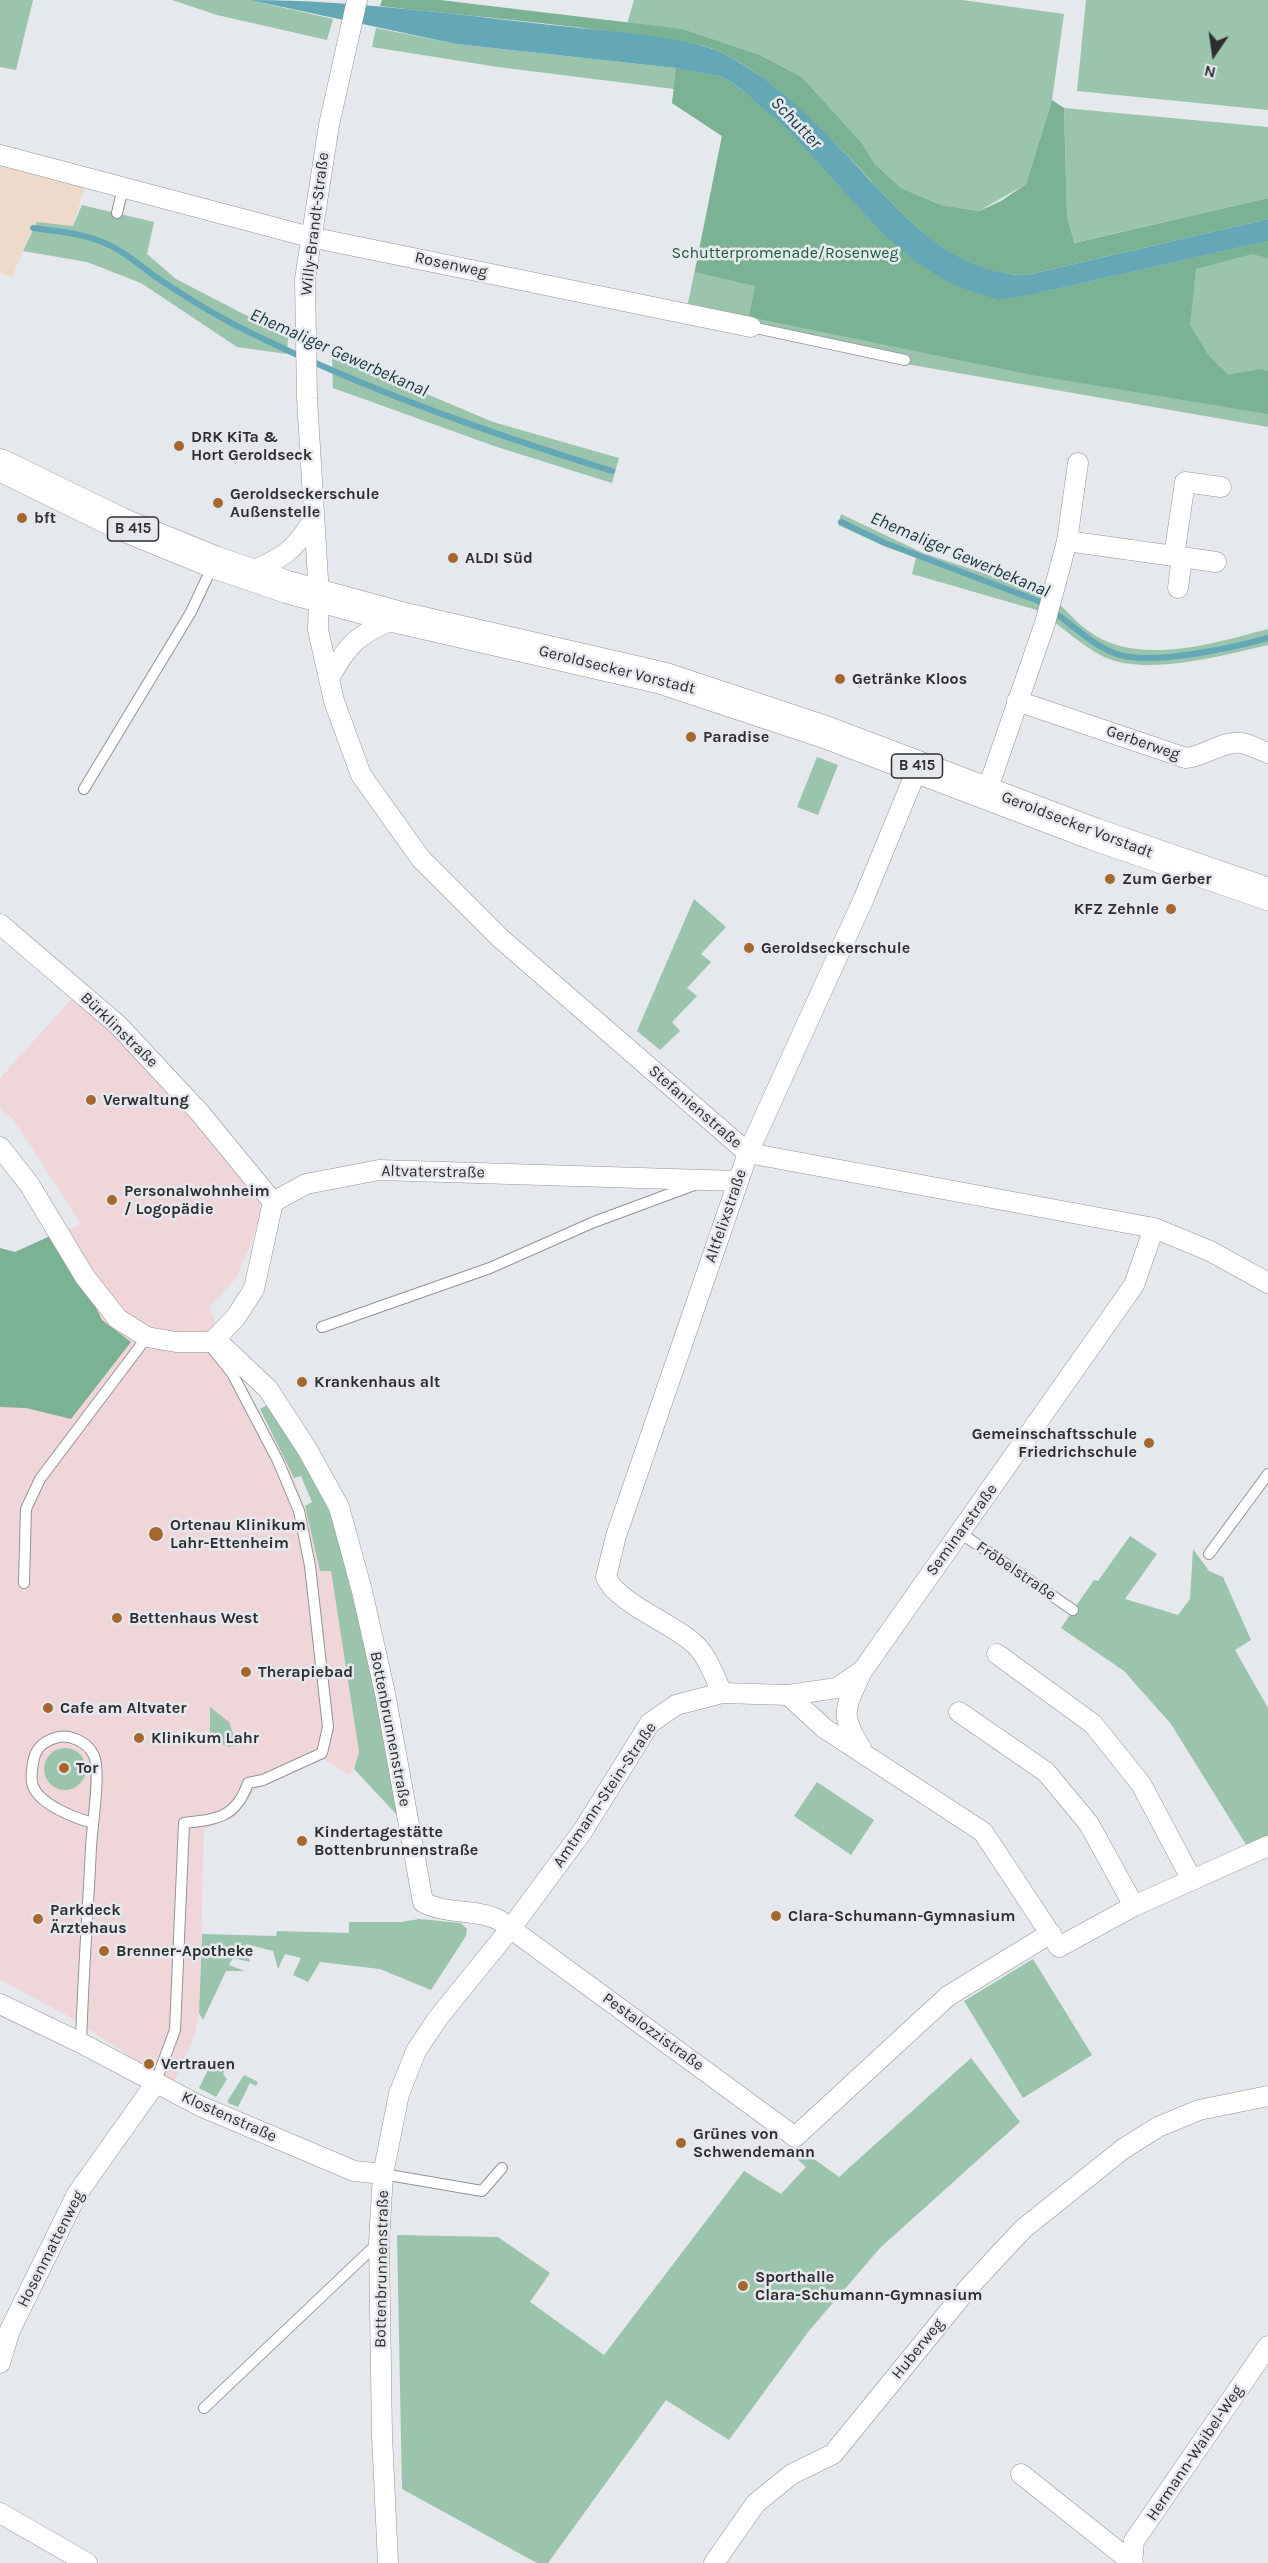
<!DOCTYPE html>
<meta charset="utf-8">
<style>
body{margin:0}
#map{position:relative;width:1268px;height:2563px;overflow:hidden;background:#e5e8ec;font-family:Karla,sans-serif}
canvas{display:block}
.north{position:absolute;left:1184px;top:24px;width:60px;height:60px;-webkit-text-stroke:4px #e5e8ec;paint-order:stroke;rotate:193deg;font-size:16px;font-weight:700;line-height:24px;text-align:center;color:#2d2e2f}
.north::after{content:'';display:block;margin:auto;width:21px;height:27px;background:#2d2e2f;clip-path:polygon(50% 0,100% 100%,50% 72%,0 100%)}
</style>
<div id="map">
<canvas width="1268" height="2563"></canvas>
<div class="north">N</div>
</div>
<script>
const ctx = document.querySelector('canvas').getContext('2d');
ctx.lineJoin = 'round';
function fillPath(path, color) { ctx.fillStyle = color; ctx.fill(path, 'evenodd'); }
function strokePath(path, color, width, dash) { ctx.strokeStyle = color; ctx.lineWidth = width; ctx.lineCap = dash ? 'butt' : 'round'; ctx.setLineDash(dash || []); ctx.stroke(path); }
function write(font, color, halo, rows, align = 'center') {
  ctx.font = font + ' Karla,sans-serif'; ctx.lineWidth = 5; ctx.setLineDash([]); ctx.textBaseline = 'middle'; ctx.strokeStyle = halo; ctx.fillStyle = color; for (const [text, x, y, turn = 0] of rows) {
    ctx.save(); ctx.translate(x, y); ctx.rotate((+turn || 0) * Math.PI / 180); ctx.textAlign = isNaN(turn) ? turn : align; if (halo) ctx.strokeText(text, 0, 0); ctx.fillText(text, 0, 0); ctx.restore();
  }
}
fillPath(new Path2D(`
 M 0,160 L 86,183 L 73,226 L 33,228 L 12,277 L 0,273 Z`), '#eddacb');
fillPath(new Path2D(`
 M 86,983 L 180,1084 L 258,1188 L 261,1212 L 251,1243 L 236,1278 L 210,1307 L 217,1331 L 294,1478 L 308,1518 L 320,1571 L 331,1571 L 359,1752 L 350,1776 L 324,1759 L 255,1790 L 234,1818 L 204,1829 L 199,2013 L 195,2035 L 173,2084 L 65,2014 L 0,1980 L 0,1248 L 15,1252 L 81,1224 L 13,1119 L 0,1108 L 0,1078 Z`), '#f1d6d9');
fillPath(new Path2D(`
 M 0,0 L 33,0 L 16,70 L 0,67 Z
 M 172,0 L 250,0 L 333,19 L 327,40 L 217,15 Z
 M 634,0 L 962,0 L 1064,14 L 1052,100 L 1026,184 L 979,211 L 941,205 L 901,188 L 875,164 L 862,143 L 802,77 L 760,55 L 683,29 L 627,24 Z
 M 1086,0 L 1268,0 L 1268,110 L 1077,91 Z
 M 376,28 L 456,44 L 676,68 L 722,77 L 1034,294 L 1268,241 L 1268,427 L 889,361 L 685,318 L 722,136 L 672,103 L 674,89 L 498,67 L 372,47 Z
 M 1064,108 L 1268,127 L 1268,198 L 1073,243 L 1067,217 Z
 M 82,205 L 154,222 L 147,254 L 176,279 L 288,337 L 287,354 L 237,347 L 141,283 L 87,262 L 23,251 L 37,222 L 73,226 Z
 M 332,354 L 493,422 L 619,458 L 612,483 L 497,447 L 333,388 Z
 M 841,514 L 923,553 L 1046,594 L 1040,611 L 912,574 L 916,557 L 886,547 L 838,525 Z
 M 1060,605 C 1069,613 1077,623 1087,630 C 1137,668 1214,643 1268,629 L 1268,645 C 1225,655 1155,674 1112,660 C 1091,653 1072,635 1054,622 Z
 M 817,757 L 838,765 L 818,815 L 797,807 Z
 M 694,899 L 726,927 L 701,954 L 711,962 L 687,988 L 697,996 L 672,1022 L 680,1031 L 660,1050 L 637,1031 Z
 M 269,1404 L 301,1455 L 333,1519 L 370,1667 L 398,1816 L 354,1769 L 359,1752 L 331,1571 L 320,1571 L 305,1506 L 312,1502 L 301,1476 L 294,1478 L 260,1409 Z
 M 1130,1536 L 1157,1554 L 1125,1599 L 1178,1615 L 1190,1599 L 1193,1549 L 1209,1571 L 1223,1577 L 1251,1640 L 1235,1650 L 1268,1708 L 1268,1838 L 1248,1848 L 1171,1724 L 1124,1671 L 1061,1628 L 1094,1580 L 1098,1581 Z
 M 210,1707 L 229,1722 L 237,1745 L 229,1747 L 210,1739 Z
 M44 1769a21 21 0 1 1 42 0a21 21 0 1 1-42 0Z
 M 817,1782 L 874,1820 L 851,1855 L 794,1816 Z
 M 419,1919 L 461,1923 L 467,1929 L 466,1936 L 431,1990 L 380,1969 L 320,1962 L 308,1982 L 293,1975 L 301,1958 L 285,1954 L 278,1969 L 273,1951 L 246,1944 L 250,1962 L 233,1958 L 229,1965 L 245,1971 L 226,1971 L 203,2020 L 199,2013 L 202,1934 L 276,1936 L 277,1931 L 349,1933 L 349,1922 L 401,1922 Z
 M 1033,1959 L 1092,2055 L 1023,2098 L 964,2001 Z
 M 971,2058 L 1020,2122 L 880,2248 L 808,2332 L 729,2440 L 666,2400 L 548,2563 L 537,2563 L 402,2489 L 397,2235 L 498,2237 L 550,2273 L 530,2302 L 604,2355 L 744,2171 L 781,2194 L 806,2167 L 793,2155 L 800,2149 L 839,2177 Z
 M 213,2060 L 226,2066 L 223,2074 L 227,2079 L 216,2097 L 199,2088 Z
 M 244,2075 L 258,2082 L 256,2086 L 250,2083 L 238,2107 L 228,2103 L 228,2100 Z`), '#9bc4ac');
fillPath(new Path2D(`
 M 382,0 L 440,0 L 683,29 L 760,55 L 802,77 L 862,143 L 875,164 L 901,188 L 941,205 L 979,211 L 1001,201 L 1026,184 L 1052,100 L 1064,108 L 1067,217 L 1074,243 L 1268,198 L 1268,219 L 1027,275 C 943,275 892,199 838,146 C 804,113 765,73 722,53 C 698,41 668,40 642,36 C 556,23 468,16 380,6 Z
 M 676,68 L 722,77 L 736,85 L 787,129 L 882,233 L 1034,294 L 1268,241 L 1268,258 L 1252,254 L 1196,269 L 1190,325 L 1209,356 L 1228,375 L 1260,369 L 1268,371 L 1268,414 L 1032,375 L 749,317 L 755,286 L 695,272 L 722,136 L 672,103 Z
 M 59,1232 L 102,1320 L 131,1342 L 71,1419 L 26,1408 L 0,1407 L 0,1248 L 15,1252 Z`), '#7cb294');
fillPath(new Path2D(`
 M 250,0 C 357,0 464,16 571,27 C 611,32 688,36 722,53 C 767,75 804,111 838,146 C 891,200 944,275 1027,275 L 1268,219 L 1268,241 L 1034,294 L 999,300 L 951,284 L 915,261 L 882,233 L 787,129 L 736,85 L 722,77 L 676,68 L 456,44 Z`), '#64a7b7');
strokePath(new Path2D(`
 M 33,228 C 56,231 79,233 100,241 C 121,249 136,262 153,275 C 184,296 218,317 251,333 C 367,390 489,433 612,471
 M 841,522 L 885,543 L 1038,601 C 1064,616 1086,642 1114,653 C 1147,667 1233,648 1268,638`), '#64a7b7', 6);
const lane = new Path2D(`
 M 117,213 L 123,188
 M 751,327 L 905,360
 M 84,789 L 191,612 L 213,565
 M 322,1327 L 490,1268 L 594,1222 L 694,1185
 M 959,1532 L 1073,1610
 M 1209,1554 L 1268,1474
 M 24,1583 L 26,1509 L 40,1479 L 147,1337
 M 81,2043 C 83,1977 88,1912 91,1847 C 92,1827 101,1771 94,1756 C 88,1742 69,1733 55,1738 C 42,1742 35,1749 33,1763 C 32,1770 30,1779 33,1786 C 40,1805 75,1818 93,1823
 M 155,2084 L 175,2030 L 184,1823 C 217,1819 236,1818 248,1783 L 263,1780 L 322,1753 L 328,1727 L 310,1566 L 299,1511 L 278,1461 L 232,1373 L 211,1347
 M 383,2174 L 482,2191 L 502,2168
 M 204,2408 L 378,2243`);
const street = new Path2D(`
 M 357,0 L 329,125 L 305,279 L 307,398 L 319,596 L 318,630 L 334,701 L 361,775 L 421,859 L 500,938 L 748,1153 L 1154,1228 L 1210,1251 L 1268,1283
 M 0,155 L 310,237 L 751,327
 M 1067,541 L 1078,463
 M 1174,556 L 1216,562
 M 247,573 C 281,559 294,552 313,520
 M 1178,588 L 1182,557
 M 329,679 C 349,640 360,635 397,617
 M 1017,701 L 1186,758 C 1206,756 1224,740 1241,743 C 1250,744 1259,750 1268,753
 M 987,791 L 1045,623 L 1067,541 L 1174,556 L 1185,482 L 1221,487
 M 0,924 L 118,1025 L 200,1113 L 273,1202
 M 0,1147 L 29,1184 L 85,1277 L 118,1319 L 147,1337 L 176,1342 L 208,1342 L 215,1339 L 236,1317 L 254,1289 L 273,1202 L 306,1184 L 379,1170 L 738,1181
 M 215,1339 L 268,1389 L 307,1449 L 339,1507 L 362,1591 L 385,1693 L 423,1902 C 446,1915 475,1908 499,1920 L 795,2137 L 948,1996 L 1051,1933
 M 997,1654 L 1093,1724 L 1141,1784 L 1192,1880
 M 722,1693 C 714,1676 707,1653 691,1641 C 670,1623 615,1601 606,1577 L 616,1536 L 748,1153 L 864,898 L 918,767
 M 788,1695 L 824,1728 L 983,1832 L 1059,1947 L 1134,1906 L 1268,1846
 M 959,1712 L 1046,1772 L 1089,1824 L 1134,1906
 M 861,1748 C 838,1712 846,1708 862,1671
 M 0,2004 L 81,2043 L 200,2106 L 354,2171 L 383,2174
 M 0,2363 L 10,2330 L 77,2194 L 155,2084
 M 1021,2474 L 1133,2563
 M 0,2513 L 87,2563
 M 388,2563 L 382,2435 L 379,2242 L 383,2174 L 399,2094 L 416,2051 L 438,2018 L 511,1928 L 582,1832 L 650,1723 L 676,1705 L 722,1693 L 788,1695 L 837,1688 L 863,1670 L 1134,1285 L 1154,1228
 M 714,2563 L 756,2503 L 792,2474 L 833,2454 L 969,2287 L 1023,2229 L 1123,2149 L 1158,2127 L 1199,2110 L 1268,2096
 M 1132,2563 L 1134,2541 L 1268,2346`);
const primary = new Path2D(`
 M 0,465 L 121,524 L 214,562 L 287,587 L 397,617 L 662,678 L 825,732 L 1094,834 L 1268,894`);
strokePath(lane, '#919498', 12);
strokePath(street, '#919498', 21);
strokePath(primary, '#919498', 33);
strokePath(lane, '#fff', 10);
strokePath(street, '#fff', 20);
strokePath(primary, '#fff', 32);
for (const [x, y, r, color] of [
 [179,446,6,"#a6672e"],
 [218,503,6,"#a6672e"],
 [22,518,6,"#a6672e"],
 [453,558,6,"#a6672e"],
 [840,679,6,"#a6672e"],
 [691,737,6,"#a6672e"],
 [1110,879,6,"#a6672e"],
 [1171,909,6,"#a6672e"],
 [749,948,6,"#a6672e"],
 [91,1100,6,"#a6672e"],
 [112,1200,6,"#a6672e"],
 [302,1382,6,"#a6672e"],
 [1149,1443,6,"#a6672e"],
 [156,1534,8,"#a6672e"],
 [117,1618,6,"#a6672e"],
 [246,1672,6,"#a6672e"],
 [48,1708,6,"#a6672e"],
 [139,1738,6,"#a6672e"],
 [64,1768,6,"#a6672e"],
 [302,1841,6,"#a6672e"],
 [776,1916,6,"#a6672e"],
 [38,1919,6,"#a6672e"],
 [104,1951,6,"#a6672e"],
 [149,2064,6,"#a6672e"],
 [681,2143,6,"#a6672e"],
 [743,2286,6,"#a6672e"]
]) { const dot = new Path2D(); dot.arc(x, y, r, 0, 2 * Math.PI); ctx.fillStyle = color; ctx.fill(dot); strokePath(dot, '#e5e8ec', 2); }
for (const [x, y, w] of [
 [133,529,51],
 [917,766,51]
]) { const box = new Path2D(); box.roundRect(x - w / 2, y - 12, w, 24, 4.5); ctx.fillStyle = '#e5e8ec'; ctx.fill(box); strokePath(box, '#2d2e2f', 1.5); }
write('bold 15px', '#2d2e2f', null, [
 ["B 415",133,529],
 ["B 415",917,766]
]);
write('16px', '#2d2e2f', '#e5e8ec', [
 ["Willy-Brandt-Straße",315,224,-83],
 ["Rosenweg",451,265,12],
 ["Geroldsecker Vorstadt",617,670,14],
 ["Gerberweg",1143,743,19],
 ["Geroldsecker Vorstadt",1077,825,21],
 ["Bürklinstraße",119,1030,44],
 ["Stefanienstraße",695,1107,41],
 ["Altvaterstraße",433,1172,1],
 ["Altfelixstraße",726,1216,-71],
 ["Seminarstraße",962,1530,-54],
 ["Fröbelstraße",1016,1571,34],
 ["Bottenbrunnenstraße",390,1729,79],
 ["Amtmann-Stein-Straße",605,1795,-56],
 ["Pestalozzistraße",653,2032,36],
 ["Klostenstraße",229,2117,24],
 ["Hosenmattenweg",51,2249,-63],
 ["Bottenbrunnenstraße",382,2269,-89],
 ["Huberweg",918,2349,-51],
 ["Hermann-Waibel-Weg",1195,2453,-56]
]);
write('16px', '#1c5b3e', '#e5e8ec', [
 ["Schutterpromenade/Rosenweg",785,253]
]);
write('bold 16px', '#2d2e2f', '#e5e8ec', [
 ["DRK KiTa &",191,437],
 ["Hort Geroldseck",191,455],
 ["Geroldseckerschule",230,494],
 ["Außenstelle",230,512],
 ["bft",34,518],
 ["ALDI Süd",465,558],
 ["Getränke Kloos",852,679],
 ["Paradise",703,737],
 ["Zum Gerber",1122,879],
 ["KFZ Zehnle",1159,909,"right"],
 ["Geroldseckerschule",761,948],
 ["Verwaltung",103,1100],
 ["Personalwohnheim",124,1191],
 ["/ Logopädie",124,1209],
 ["Krankenhaus alt",314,1382],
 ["Gemeinschaftsschule",1137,1434,"right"],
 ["Friedrichschule",1137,1452,"right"],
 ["Ortenau Klinikum",170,1525],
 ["Lahr-Ettenheim",170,1543],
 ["Bettenhaus West",129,1618],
 ["Therapiebad",258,1672],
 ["Cafe am Altvater",60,1708],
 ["Klinikum Lahr",151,1738],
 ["Tor",76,1768],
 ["Kindertagestätte",314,1832],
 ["Bottenbrunnenstraße",314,1850],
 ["Parkdeck",50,1910],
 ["Ärztehaus",50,1928],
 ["Clara-Schumann-Gymnasium",788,1916],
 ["Brenner-Apotheke",116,1951],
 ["Vertrauen",161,2064],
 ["Grünes von",693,2134],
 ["Schwendemann",693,2152],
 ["Sporthalle",755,2277],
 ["Clara-Schumann-Gymnasium",755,2295]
], 'left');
write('italic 18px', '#14363d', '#e5e8ec', [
 ["Schutter",796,123,46],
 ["Ehemaliger Gewerbekanal",339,353,24],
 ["Ehemaliger Gewerbekanal",960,555,23]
]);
</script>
